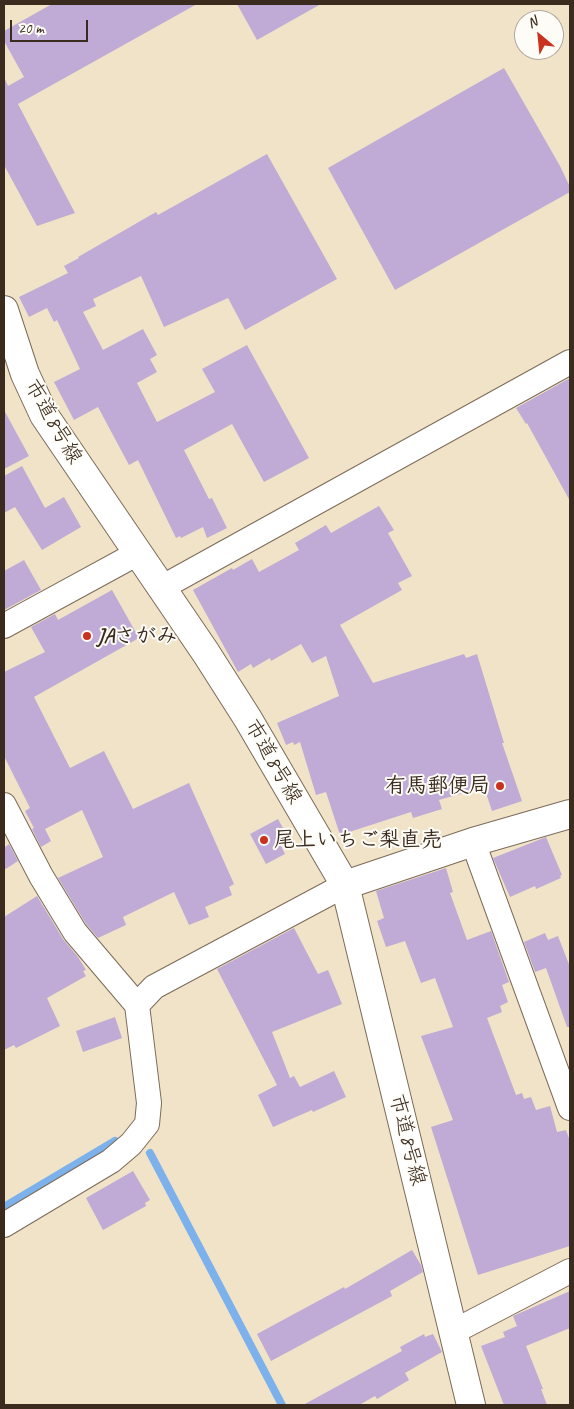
<!DOCTYPE html>
<meta charset="utf-8">
<style>
body{margin:0}
#map{position:relative;width:574px;height:1409px;overflow:hidden;background:#f1e3c7;font-family:Caveat,sans-serif}
canvas{display:block}
.frame{position:absolute;inset:0;border:5px solid #3b2a1e;pointer-events:none}
.north{position:absolute;left:514px;top:10px;width:50px;height:50px;box-sizing:border-box;background:#fdfcf7;border:1px solid #afa8a0;border-radius:50%;rotate:332deg;font-size:14px;font-weight:700;line-height:20px;text-align:center;color:#3b2a1e}
.north::after{content:'';display:block;margin:auto;width:18px;height:22px;background:#c8321e;clip-path:polygon(50% 0,100% 100%,50% 72%,0 100%)}
.scale{position:absolute;left:10px;top:20px;width:78px;height:22px;box-sizing:border-box;border:2px solid #3b2a1e;border-top:0;padding-left:6px;font-size:15px;line-height:18px;white-space:nowrap;color:#3b2a1e;-webkit-text-stroke:4px #fdfcf7;paint-order:stroke}
</style>
<div id="map">
<canvas width="574" height="1409"></canvas>
<div class="frame"></div>
<div class="north">N</div>
<div class="scale">20 m</div>
</div>
<script>
const ctx = document.querySelector('canvas').getContext('2d');
ctx.lineJoin = 'round';
function strokePath(path, color, width, dash) { ctx.strokeStyle = color; ctx.lineWidth = width; ctx.lineCap = dash ? 'butt' : 'round'; ctx.setLineDash(dash || []); ctx.stroke(path); }
function fillPath(path, color) { ctx.fillStyle = color; ctx.fill(path, 'evenodd'); }
function write(font, color, halo, rows, align = 'center') {
  ctx.font = font + ' Caveat,"Klee One",sans-serif'; ctx.lineWidth = 4; ctx.setLineDash([]); ctx.textBaseline = 'middle'; ctx.strokeStyle = halo; ctx.fillStyle = color; for (const [text, x, y, turn = 0] of rows) {
    ctx.save(); ctx.translate(x, y); ctx.rotate((+turn || 0) * Math.PI / 180); ctx.textAlign = isNaN(turn) ? turn : align; if (halo) ctx.strokeText(text, 0, 0); ctx.fillText(text, 0, 0); ctx.restore();
  }
}
strokePath(new Path2D(`
 M 150,1153 L 282,1405
 M 4,1207 L 115,1141`), '#7db1eb', 8);
fillPath(new Path2D(`
 M 52,4 L 197,4 L 18,104 L 75,213 L 37,226 L 4,165 L 4,77 L 8,86 L 24,77 L 4,41 L 4,31 Z
 M 237,4 L 321,4 L 257,40 Z
 M 504,68 L 560,166 L 570,187 L 570,192 L 395,290 L 328,168 Z
 M 267,154 L 337,279 L 245,330 L 228,298 L 164,327 L 141,276 L 93,299 L 96,306 L 83,312 L 103,350 L 143,329 L 157,355 L 150,359 L 157,372 L 137,383 L 157,422 L 215,392 L 202,369 L 247,345 L 309,458 L 264,482 L 232,424 L 184,450 L 209,499 L 212,498 L 227,528 L 207,538 L 203,527 L 181,538 L 180,536 L 176,538 L 138,460 L 129,465 L 98,407 L 74,420 L 54,382 L 80,369 L 57,320 L 54,322 L 47,308 L 29,317 L 19,297 L 68,273 L 64,266 L 79,258 L 78,257 L 156,212 L 158,215 Z
 M 570,378 L 570,501 L 527,423 L 526,424 L 516,408 Z
 M 4,410 L 29,456 L 4,469 Z
 M 22,466 L 45,508 L 64,497 L 81,527 L 42,550 L 15,507 L 4,513 L 4,476 Z
 M 379,506 L 394,530 L 388,533 L 412,576 L 398,583 L 402,590 L 340,625 L 373,683 L 464,654 L 466,658 L 477,654 L 504,743 L 502,743 L 522,801 L 492,811 L 484,787 L 439,800 L 442,809 L 413,818 L 411,812 L 340,835 L 326,792 L 316,795 L 300,742 L 294,745 L 293,742 L 286,745 L 277,723 L 339,696 L 326,656 L 312,663 L 301,644 L 271,661 L 270,658 L 253,668 L 251,664 L 238,672 L 193,590 L 232,568 L 233,570 L 252,559 L 259,572 L 299,550 L 295,543 L 326,525 L 331,533 Z
 M 24,560 L 41,590 L 4,610 L 4,571 Z
 M 112,590 L 139,638 L 34,697 L 70,768 L 104,751 L 133,809 L 189,783 L 234,884 L 229,887 L 232,895 L 205,907 L 209,917 L 189,925 L 174,892 L 123,917 L 126,925 L 98,938 L 86,924 L 58,878 L 103,857 L 82,810 L 45,829 L 51,841 L 41,847 L 32,829 L 34,828 L 25,811 L 30,808 L 4,756 L 4,672 L 45,652 L 31,627 L 55,614 L 58,620 Z
 M 278,819 L 288,837 L 279,842 L 285,854 L 266,864 L 250,834 Z
 M 546,837 L 562,875 L 560,876 L 561,878 L 536,889 L 535,886 L 510,897 L 493,858 Z
 M 9,844 L 18,861 L 4,870 L 4,848 Z
 M 446,868 L 453,892 L 450,893 L 467,940 L 491,931 L 509,982 L 502,985 L 508,1002 L 500,1006 L 502,1012 L 487,1018 L 516,1095 L 522,1093 L 524,1099 L 531,1097 L 536,1110 L 550,1106 L 557,1132 L 566,1130 L 570,1141 L 570,1246 L 478,1275 L 431,1127 L 453,1120 L 421,1036 L 453,1027 L 435,978 L 421,983 L 405,941 L 386,947 L 377,921 L 384,918 L 376,891 Z
 M 37,896 L 63,939 L 78,957 L 86,970 L 83,971 L 86,976 L 47,998 L 60,1026 L 16,1048 L 14,1045 L 4,1050 L 4,917 Z
 M 294,928 L 318,974 L 328,970 L 342,1004 L 272,1032 L 290,1078 L 294,1076 L 300,1087 L 334,1071 L 346,1097 L 313,1112 L 312,1110 L 273,1127 L 258,1095 L 277,1085 L 217,969 Z
 M 545,933 L 548,940 L 558,936 L 570,967 L 570,1027 L 567,1027 L 546,968 L 535,972 L 524,942 Z
 M 115,1017 L 122,1038 L 83,1052 L 76,1031 Z
 M 133,1171 L 150,1200 L 145,1203 L 146,1206 L 103,1230 L 86,1198 Z
 M 412,1250 L 421,1265 L 423,1272 L 390,1291 L 392,1296 L 271,1361 L 257,1334 L 344,1287 L 345,1289 Z
 M 570,1291 L 570,1328 L 526,1346 L 543,1389 L 541,1389 L 547,1405 L 504,1405 L 481,1346 L 505,1337 L 503,1332 L 517,1326 L 513,1316 Z
 M 424,1334 L 425,1337 L 433,1334 L 442,1352 L 405,1373 L 409,1380 L 377,1399 L 375,1396 L 359,1405 L 303,1405 L 402,1351 L 400,1347 Z`), '#bfabd5');
const street = new Path2D(`
 M 161,588 L 570,362
 M 4,626 L 138,553
 M 4,805 L 41,876 L 75,932 L 137,1005 L 149,1103 L 147,1124 L 131,1144 L 111,1161 L 4,1225
 M 473,842 L 570,1108
 M 137,1005 L 154,987 L 345,885
 M 453,1332 L 570,1271`);
const secondary = new Path2D(`
 M 4,310 L 25,374 L 44,415 L 206,653 L 248,719 L 345,885 L 471,1405
 M 345,885 L 473,842 L 570,814`);
strokePath(street, '#7b6b59', 26);
strokePath(secondary, '#7b6b59', 30);
strokePath(street, '#fff', 24);
strokePath(secondary, '#fff', 28);
for (const [x, y, r, color] of [
 [87,636,5,"#c8321e"],
 [500,786,5,"#c8321e"],
 [264,840,5,"#c8321e"]
]) { const dot = new Path2D(); dot.arc(x, y, r, 0, 2 * Math.PI); ctx.fillStyle = color; ctx.fill(dot); strokePath(dot, '#fdfcf7', 2); }
write('21px', '#3b2a1e', '#fdfcf7', [
 ["市道8号線",53,422,60],
 ["市道8号線",273,762,60],
 ["市道8号線",407,1140,76]
]);
write('bold 21px', '#3b2a1e', '#fdfcf7', [
 ["JAさがみ",97,636],
 ["有馬郵便局",490,786,"right"],
 ["尾上いちご梨直売",274,840]
], 'left');
</script>
